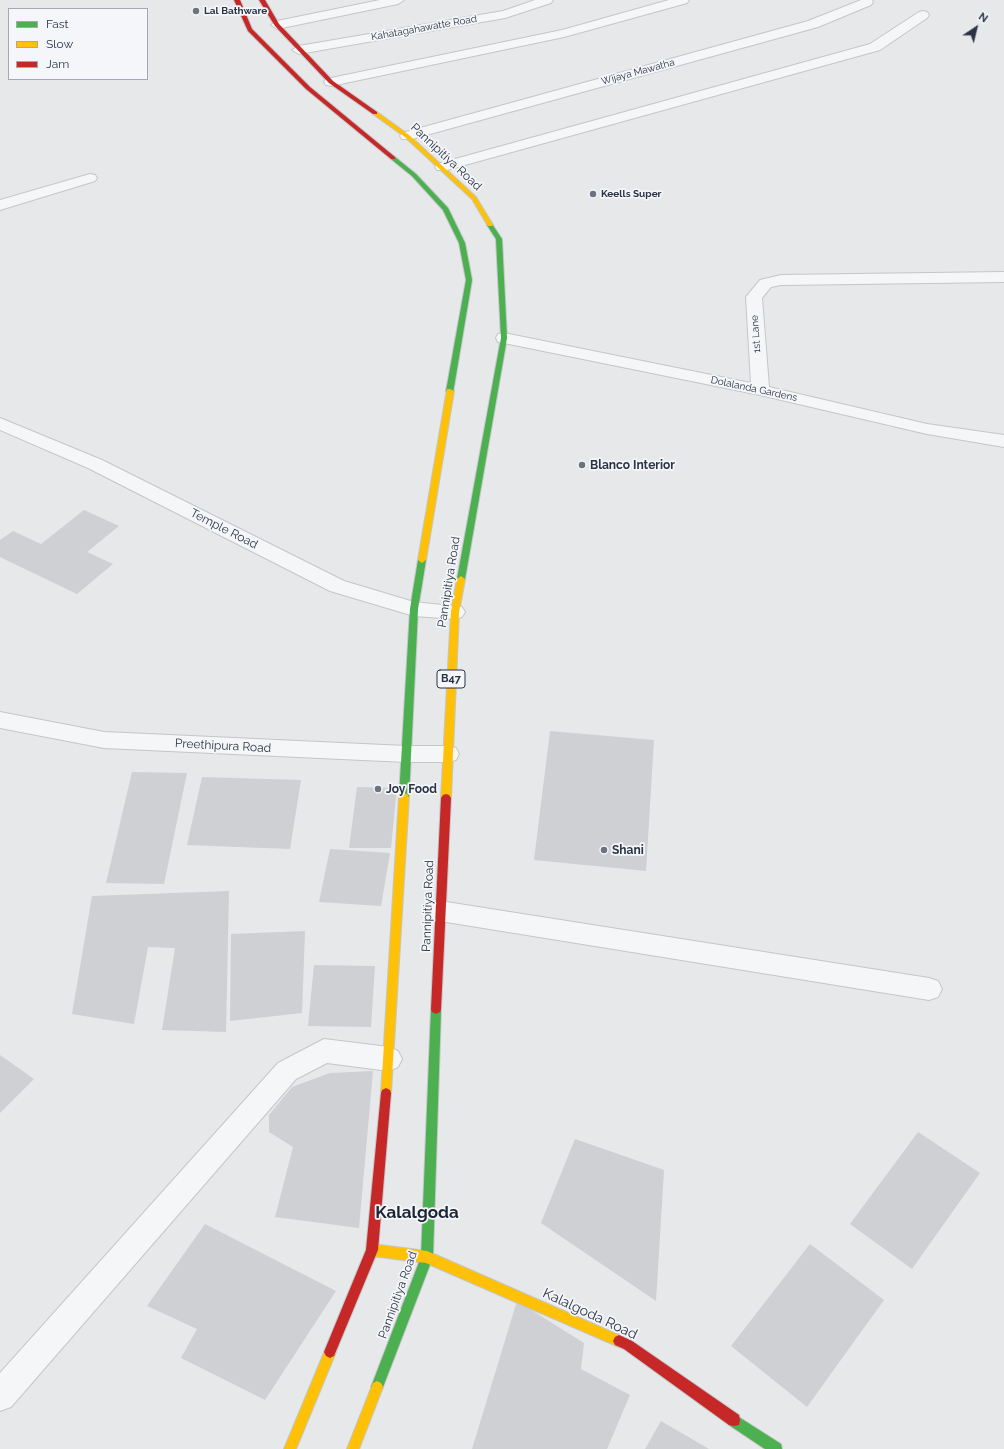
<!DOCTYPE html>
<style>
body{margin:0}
#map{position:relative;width:1004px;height:1449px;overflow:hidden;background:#e6e8ea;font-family:Raleway,sans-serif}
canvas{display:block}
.legend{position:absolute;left:8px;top:8px;width:140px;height:72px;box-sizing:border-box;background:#f4f6f9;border:1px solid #a4a8b1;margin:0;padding:5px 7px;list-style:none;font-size:12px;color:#2b3445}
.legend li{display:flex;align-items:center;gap:8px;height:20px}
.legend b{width:20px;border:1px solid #a4a8b1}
.north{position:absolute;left:956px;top:8px;width:40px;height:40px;-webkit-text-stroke:3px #f4f6f9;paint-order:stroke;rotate:35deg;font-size:11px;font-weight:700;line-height:16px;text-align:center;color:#2b3445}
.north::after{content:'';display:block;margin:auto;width:14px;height:18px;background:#2b3445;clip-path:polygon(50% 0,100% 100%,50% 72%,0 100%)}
</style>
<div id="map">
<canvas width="1004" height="1449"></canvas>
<ul class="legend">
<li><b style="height:5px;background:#4caf50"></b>Fast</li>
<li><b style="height:5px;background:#ffc107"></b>Slow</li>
<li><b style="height:5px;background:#c62828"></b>Jam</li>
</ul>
<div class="north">N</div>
</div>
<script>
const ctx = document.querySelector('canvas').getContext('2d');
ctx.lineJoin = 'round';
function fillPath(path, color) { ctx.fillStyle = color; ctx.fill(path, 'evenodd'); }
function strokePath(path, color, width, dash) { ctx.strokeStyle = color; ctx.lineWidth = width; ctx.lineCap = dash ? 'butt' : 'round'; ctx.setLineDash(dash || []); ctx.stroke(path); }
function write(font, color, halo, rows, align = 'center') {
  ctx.font = font + ' Raleway,sans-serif'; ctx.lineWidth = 3.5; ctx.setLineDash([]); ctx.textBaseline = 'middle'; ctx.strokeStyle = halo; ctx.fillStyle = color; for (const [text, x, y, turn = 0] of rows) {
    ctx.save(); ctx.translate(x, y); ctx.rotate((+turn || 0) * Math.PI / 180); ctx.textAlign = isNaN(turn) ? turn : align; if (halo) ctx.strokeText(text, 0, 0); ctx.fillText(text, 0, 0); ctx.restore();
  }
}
fillPath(new Path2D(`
 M 84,510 L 119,526 L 87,552 L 113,564 L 77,594 L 0,557 L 0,540 L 13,531 L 41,544 Z
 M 550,731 L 654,740 L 646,871 L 534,860 Z
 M 132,772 L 187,773 L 164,884 L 106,883 Z
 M 202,777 L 301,780 L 290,849 L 187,845 Z
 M 357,787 L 397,788 L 391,848 L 349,848 Z
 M 330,849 L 390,853 L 381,906 L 319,902 Z
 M 229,891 L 226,1032 L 162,1030 L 175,948 L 148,947 L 134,1024 L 72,1014 L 92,896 Z
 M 305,931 L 302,1013 L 230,1021 L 231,934 Z
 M 314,965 L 375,966 L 371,1027 L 308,1026 Z
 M 0,1055 L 34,1079 L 0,1113 Z
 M 373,1071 L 359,1228 L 275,1217 L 293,1147 L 269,1132 L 269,1115 L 292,1087 L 330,1073 Z
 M 918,1132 L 980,1173 L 912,1269 L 850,1224 Z
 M 575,1139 L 664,1170 L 656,1301 L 541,1223 Z
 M 205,1224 L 336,1291 L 265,1400 L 181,1358 L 197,1329 L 147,1306 Z
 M 810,1244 L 884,1300 L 807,1407 L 731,1346 Z
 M 517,1301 L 584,1343 L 581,1369 L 630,1395 L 607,1449 L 472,1449 Z
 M 661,1421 L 709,1449 L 645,1449 Z`), '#ced0d3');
const street = new Path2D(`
 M 380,0 L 404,0 L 398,4 L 277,29 L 271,25 L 277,21 Z
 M 535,0 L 553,0 L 551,3 L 505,18 L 299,54 L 292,50 L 299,46 L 503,11 Z
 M 669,0 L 689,0 L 687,3 L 564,37 L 331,86 L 326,85 L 324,82 L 326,79 L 331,78 L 562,30 Z
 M 861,0 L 872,0 L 873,2 L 871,5 L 818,27 L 412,139 L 402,139 L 400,136 L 402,133 L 808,21 Z
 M 923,11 L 927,12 L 929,15 L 927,18 L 880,50 L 447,170 L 437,170 L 435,167 L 437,164 L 870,44 L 919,12 Z
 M 90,174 L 95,175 L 97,178 L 95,181 L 0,210 L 0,200 Z
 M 1004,272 L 1004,282 L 781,285 L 771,287 L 762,298 L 769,387 L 927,424 L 1004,435 L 1004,447 L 927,434 L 760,395 L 504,343 L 498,342 L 496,338 L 498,334 L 504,333 L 751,383 L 746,297 L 760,280 L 781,275 Z
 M 0,418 L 102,460 L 344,581 L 414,602 L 462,607 L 465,612 L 462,617 L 455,619 L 414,616 L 330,591 L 88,468 L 0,430 Z
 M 0,712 L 104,732 L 406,746 L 448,746 L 456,748 L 459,754 L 456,760 L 448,762 L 406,762 L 104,748 L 0,728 Z
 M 440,901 L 929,978 L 938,981 L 942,989 L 938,997 L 929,1000 L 440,921 L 431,918 L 428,911 L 431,904 Z
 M 324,1039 L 389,1047 L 398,1051 L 402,1059 L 398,1067 L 389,1071 L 327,1063 L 296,1079 L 11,1407 L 0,1411 L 0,1373 L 278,1063 Z`);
const fast = new Path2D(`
 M 391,157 L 395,157 L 416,174 L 448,208 L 465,243 L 472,280 L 453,393 L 450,393 L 446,391 L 466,280 L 459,243 L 443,210 L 412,176 L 391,159 Z
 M 490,223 L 492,224 L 502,239 L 507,338 L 465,579 L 461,582 L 457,579 L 501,338 L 496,239 L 487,225 Z
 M 422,557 L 426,560 L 418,609 L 409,797 L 407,800 L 401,800 L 399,797 L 410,609 L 418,560 Z
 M 436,1004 L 440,1006 L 441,1009 L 433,1257 L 383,1387 L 381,1391 L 377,1393 L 373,1391 L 371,1387 L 421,1257 L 431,1009 L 432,1006 Z
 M 734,1414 L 781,1444 L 782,1449 L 765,1449 L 729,1425 L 728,1420 L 729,1415 Z`);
const slow = new Path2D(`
 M 373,112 L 377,112 L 409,135 L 476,197 L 493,225 L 492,226 L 488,226 L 472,199 L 405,137 L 373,114 Z
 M 447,389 L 450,389 L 454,391 L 426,560 L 422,563 L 418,560 Z
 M 461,576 L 465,579 L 459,612 L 451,798 L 449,801 L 443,801 L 441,798 L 451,612 L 457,579 Z
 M 404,793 L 407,794 L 409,797 L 391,1093 L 390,1096 L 386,1098 L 382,1096 L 381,1093 L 399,797 L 401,794 Z
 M 372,1244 L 427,1251 L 623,1337 L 625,1341 L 623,1345 L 619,1347 L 426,1263 L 372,1256 L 368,1254 L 366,1250 L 368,1246 Z
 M 330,1346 L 334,1348 L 336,1352 L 296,1449 L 284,1449 L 326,1348 Z
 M 377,1381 L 381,1383 L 383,1387 L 359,1449 L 347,1449 L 373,1383 Z`);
const jam = new Path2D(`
 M 234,0 L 240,0 L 252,29 L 310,87 L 395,157 L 395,159 L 391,159 L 306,89 L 248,31 Z
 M 259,0 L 265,0 L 279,24 L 333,81 L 377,112 L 377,114 L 373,114 L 329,83 L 275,26 Z
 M 446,794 L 449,795 L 451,798 L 441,1009 L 440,1012 L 436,1014 L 432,1012 L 431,1009 L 441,798 L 443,795 Z
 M 386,1088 L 390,1090 L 391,1093 L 378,1250 L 334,1356 L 330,1358 L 326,1356 L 324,1352 L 366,1250 L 381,1093 L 382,1090 Z
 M 619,1335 L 632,1341 L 739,1415 L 740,1420 L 739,1425 L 734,1426 L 729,1425 L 624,1349 L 615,1345 L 613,1341 L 615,1337 Z`);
strokePath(street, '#c4c6c8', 2);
strokePath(fast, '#c4c6c8', 2);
strokePath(slow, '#c4c6c8', 2);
strokePath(jam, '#c4c6c8', 2);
fillPath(street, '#f5f6f7');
fillPath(fast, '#4caf50');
fillPath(slow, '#ffc107');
fillPath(jam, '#c62828');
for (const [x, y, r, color] of [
 [196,11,4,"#6c737f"],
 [593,194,4,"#6c737f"],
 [582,465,4,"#6c737f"],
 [378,789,4,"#6c737f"],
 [604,850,4,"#6c737f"]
]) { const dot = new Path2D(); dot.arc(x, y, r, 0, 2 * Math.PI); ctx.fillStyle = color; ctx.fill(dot); strokePath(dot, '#f4f6f9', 1.5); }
write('bold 10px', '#2b3445', '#f4f6f9', [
 ["Lal Bathware",204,11],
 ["Keells Super",601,194]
], 'left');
write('10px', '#2b3445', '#f4f6f9', [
 ["Kahatagahawatte Road",424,28,-10],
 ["Wijaya Mawatha",638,72,-15],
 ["1st Lane",756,334,-94],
 ["Dolalanda Gardens",754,389,12]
]);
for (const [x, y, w] of [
 [451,679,28]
]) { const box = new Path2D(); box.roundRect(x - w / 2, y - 9, w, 18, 3); ctx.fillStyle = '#f4f6f9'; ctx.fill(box); strokePath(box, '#2b3445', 1); }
write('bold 11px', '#2b3445', null, [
 ["B47",451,679]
]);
write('12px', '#2b3445', '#f4f6f9', [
 ["Pannipitiya Road",446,157,43],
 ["Temple Road",224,529,27],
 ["Pannipitiya Road",449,582,-81],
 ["Preethipura Road",223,746,3],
 ["Pannipitiya Road",428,906,-88],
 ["Pannipitiya Road",398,1295,-70]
]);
write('bold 12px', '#2b3445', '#f4f6f9', [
 ["Blanco Interior",590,465],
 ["Joy Food",386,789],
 ["Shani",612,850]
], 'left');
write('14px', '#2b3445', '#f4f6f9', [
 ["Kalalgoda Road",590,1314,25]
]);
write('bold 17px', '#1d2536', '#f4f6f9', [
 ["Kalalgoda",417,1213]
]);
</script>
